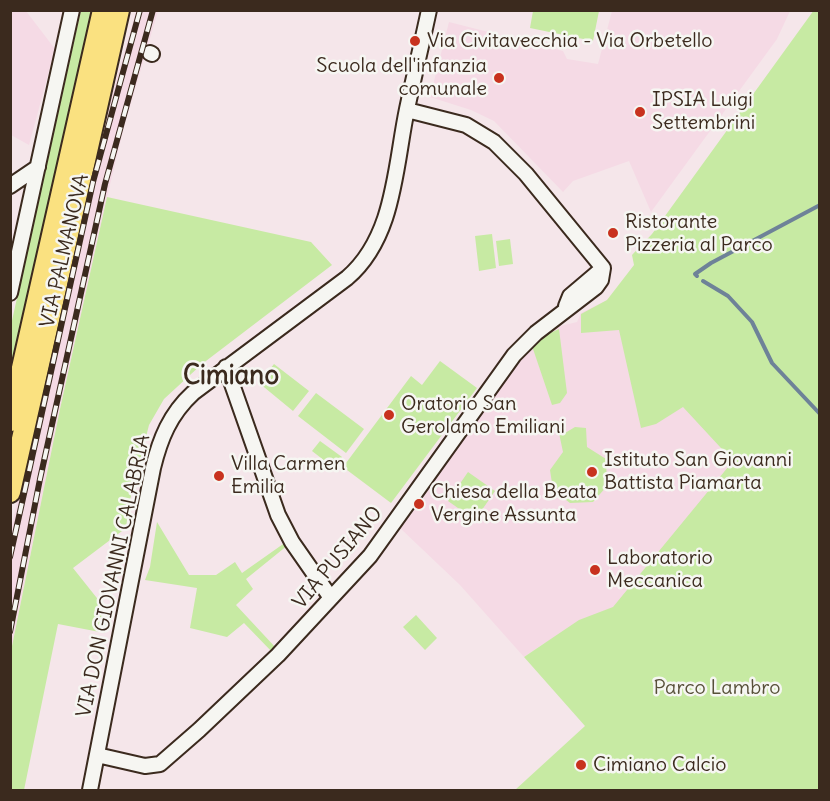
<!DOCTYPE html>
<style>
body{margin:0}
#map{position:relative;width:830px;height:801px;overflow:hidden;background:#f5e6ea;font-family:Delius,sans-serif}
canvas{display:block}
.frame{position:absolute;inset:0;border:12px solid #3b2a1e;pointer-events:none}
</style>
<div id="map">
<canvas width="830" height="801"></canvas>
<div class="frame"></div>
</div>
<script>
const ctx = document.querySelector('canvas').getContext('2d');
ctx.lineJoin = 'round';
function fillPath(path, color) { ctx.fillStyle = color; ctx.fill(path, 'evenodd'); }
function strokePath(path, color, width, dash) { ctx.strokeStyle = color; ctx.lineWidth = width; ctx.lineCap = dash ? 'butt' : 'round'; ctx.setLineDash(dash || []); ctx.stroke(path); }
function write(font, color, halo, rows, align = 'center') {
  ctx.font = font + ' Delius,sans-serif'; ctx.lineWidth = 5; ctx.setLineDash([]); ctx.textBaseline = 'middle'; ctx.strokeStyle = halo; ctx.fillStyle = color; for (const [text, x, y, turn = 0] of rows) {
    ctx.save(); ctx.translate(x, y); ctx.rotate((+turn || 0) * Math.PI / 180); ctx.textAlign = isNaN(turn) ? turn : align; if (halo) ctx.strokeText(text, 0, 0); ctx.fillText(text, 0, 0); ctx.restore();
  }
}
fillPath(new Path2D(`
 M 11,10 L 26,11 L 55,49 L 29,145 L 11,135 Z
 M 136,11 L 158,11 L 124,127 L 107,197 L 60,409 L 11,651 L 11,529 L 92,165 Z
 M 612,11 L 790,11 L 777,39 L 651,212 L 629,161 L 573,181 L 563,192 L 494,121 L 471,110 L 430,97 L 449,22 L 563,51 L 567,59 L 598,64 Z
 M 607,300 L 728,446 L 785,527 L 543,644 L 524,657 L 460,585 L 400,528 L 414,510 L 411,508 L 523,351 L 558,324 L 560,326 L 577,322 L 581,313 Z`), '#f5dae5');
fillPath(new Path2D(`
 M 81,10 L 92,11 L 11,372 L 11,325 Z
 M 814,10 L 820,11 L 819,790 L 515,790 L 585,726 L 524,657 L 579,620 L 613,607 L 733,461 L 683,407 L 656,424 L 641,428 L 619,330 L 581,333 L 581,314 L 607,300 L 634,265 L 632,255 L 652,234 Z
 M 533,11 L 599,11 L 593,41 L 530,28 Z
 M 107,197 L 311,242 L 332,265 L 202,364 L 164,399 L 149,425 L 129,504 L 126,528 L 73,568 L 108,612 L 105,633 L 58,624 L 24,790 L 11,790 L 11,651 L 60,409 Z
 M 492,234 L 496,268 L 479,271 L 475,236 Z
 M 510,239 L 513,264 L 499,266 L 496,241 Z
 M 559,329 L 567,393 L 560,403 L 552,405 L 532,346 L 550,333 Z
 M 440,361 L 477,388 L 391,503 L 343,467 L 411,376 L 422,385 Z
 M 274,364 L 309,391 L 293,411 L 259,383 Z
 M 316,393 L 364,429 L 346,453 L 298,416 Z
 M 575,427 L 586,428 L 587,447 L 606,459 L 607,486 L 593,502 L 570,503 L 553,490 L 550,470 L 563,452 L 559,433 L 565,433 Z
 M 320,441 L 342,457 L 334,468 L 312,451 Z
 M 468,472 L 495,491 L 475,520 L 448,501 Z
 M 157,522 L 189,575 L 216,575 L 235,562 L 242,573 L 286,542 L 288,545 L 246,579 L 253,589 L 236,605 L 276,648 L 273,653 L 244,623 L 227,637 L 190,628 L 197,588 L 145,580 L 150,567 Z
 M 416,615 L 437,638 L 425,650 L 403,627 Z`), '#c7eaa3');
strokePath(new Path2D(`
 M 697,276 L 695,274 L 711,263 L 820,205
 M 703,281 L 728,296 L 752,322 L 772,363 L 820,414`), '#6e8298', 4);
const minor = new Path2D(`
 M 150,53 L 152,54
 M 407,110 L 466,125 L 494,142 L 526,174 L 603,268
 M 10,186 L 38,167
 M 10,293 L 72,10
 M 566,306 L 570,296 L 603,268
 M 226,367 L 278,515 L 292,542 L 331,598
 M 97,755 L 145,766 L 160,764 L 199,730 L 278,655 L 370,556 L 514,355 L 536,333 L 596,287 L 601,280 L 603,268
 M 90,790 L 153,468 C 160,439 170,414 193,393 L 347,278 C 395,237 395,166 407,109 C 414,76 422,43 429,10`);
const highway = new Path2D(`
 M 10,421 L 103,10
 M 10,492 L 119,10`);
strokePath(minor, '#3b2a1e', 18);
strokePath(highway, '#3b2a1e', 24);
strokePath(minor, '#f6f6f2', 14);
strokePath(highway, '#fae180', 20);
const rail = new Path2D(`
 M 10,557 L 93,182 L 140,10
 M 10,632 L 40,479 L 105,184 L 153,10`);
strokePath(rail, '#3b2a1e', 6);
strokePath(rail, '#f6f6f2', 4, [11]);
for (const [x, y, r, color] of [
 [415,41,6,"#c8321e"],
 [499,78,6,"#c8321e"],
 [640,112,6,"#c8321e"],
 [613,233,6,"#c8321e"],
 [389,415,6,"#c8321e"],
 [592,472,6,"#c8321e"],
 [219,476,6,"#c8321e"],
 [419,504,6,"#c8321e"],
 [595,570,6,"#c8321e"],
 [581,765,6,"#c8321e"]
]) { const dot = new Path2D(); dot.arc(x, y, r, 0, 2 * Math.PI); ctx.fillStyle = color; ctx.fill(dot); strokePath(dot, '#f6f6f2', 2); }
write('20px', '#3b2a1e', '#f6f6f2', [
 ["Via Civitavecchia - Via Orbetello",427,41],
 ["Scuola dell'infanzia",487,66,"right"],
 ["comunale",487,89,"right"],
 ["IPSIA Luigi",652,100],
 ["Settembrini",652,123],
 ["Ristorante",625,222],
 ["Pizzeria al Parco",625,245],
 ["Oratorio San",401,404],
 ["Gerolamo Emiliani",401,427],
 ["Istituto San Giovanni",604,460],
 ["Battista Piamarta",604,483],
 ["Villa Carmen",231,464],
 ["Emilia",231,487],
 ["Chiesa della Beata",431,492],
 ["Vergine Assunta",431,515],
 ["Laboratorio",607,558],
 ["Meccanica",607,581],
 ["Cimiano Calcio",593,765]
], 'left');
write('20px', '#3b2a1e', '#f6f6f2', [
 ["VIA PALMANOVA",65,251,-77],
 ["VIA PUSIANO",338,558,-50],
 ["VIA DON GIOVANNI CALABRIA",114,576,-78]
]);
write('20px', '#575039', '#f6f6f2', [
 ["Parco Lambro",717,688]
]);
write('bold 26px', '#3b2a1e', '#f6f6f2', [
 ["Cimiano",231,377]
]);
</script>
